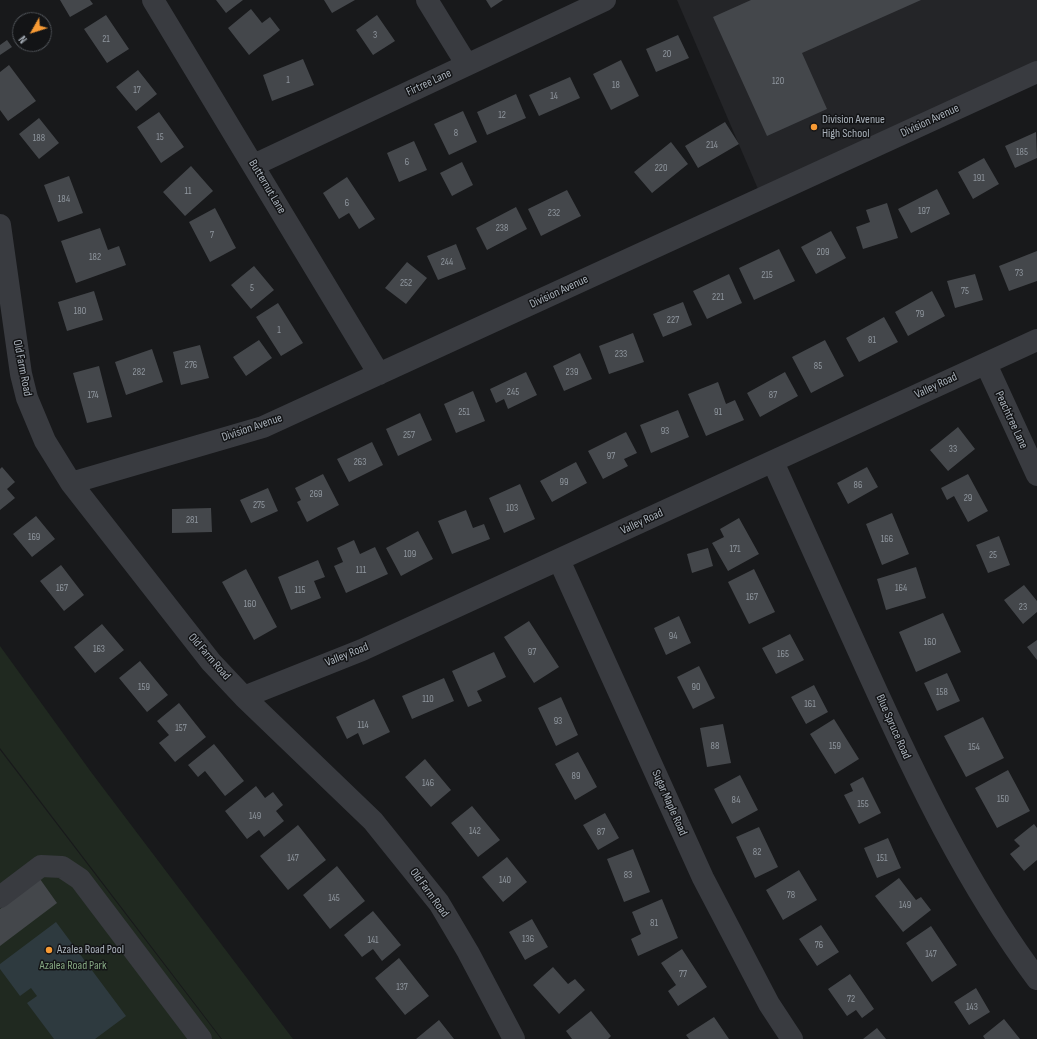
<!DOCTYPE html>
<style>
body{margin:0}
#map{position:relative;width:1037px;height:1039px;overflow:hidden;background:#18191b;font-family:"Sofia Sans Condensed",sans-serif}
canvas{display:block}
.north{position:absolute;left:12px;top:12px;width:40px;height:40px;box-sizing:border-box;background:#131416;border:1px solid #4f5358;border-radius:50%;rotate:231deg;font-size:11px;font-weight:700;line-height:16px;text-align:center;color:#aab2bb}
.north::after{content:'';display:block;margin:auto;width:14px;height:18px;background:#f79a34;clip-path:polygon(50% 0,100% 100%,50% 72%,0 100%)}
</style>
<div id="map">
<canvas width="1037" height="1039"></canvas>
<div class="north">N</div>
</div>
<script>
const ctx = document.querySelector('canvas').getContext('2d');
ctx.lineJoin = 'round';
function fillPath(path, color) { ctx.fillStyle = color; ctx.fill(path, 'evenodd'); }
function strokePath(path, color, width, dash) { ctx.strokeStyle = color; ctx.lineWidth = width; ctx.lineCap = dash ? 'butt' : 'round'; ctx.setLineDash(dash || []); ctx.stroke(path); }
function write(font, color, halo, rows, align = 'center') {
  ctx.font = font + ' "Sofia Sans Condensed",sans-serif'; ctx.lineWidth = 3; ctx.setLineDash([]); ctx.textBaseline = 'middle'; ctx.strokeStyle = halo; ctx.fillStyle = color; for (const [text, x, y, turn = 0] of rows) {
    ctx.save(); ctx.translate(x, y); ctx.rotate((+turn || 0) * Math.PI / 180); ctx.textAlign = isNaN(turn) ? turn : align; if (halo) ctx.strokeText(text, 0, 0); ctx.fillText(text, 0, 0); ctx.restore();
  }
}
fillPath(new Path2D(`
 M 677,0 L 1037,0 L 1037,64 L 758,189 Z`), '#242528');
fillPath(new Path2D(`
 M 0,646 L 91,772 L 293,1039 L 222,1039 L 0,748 Z
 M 0,750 L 221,1039 L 0,1039 Z`), '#202920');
fillPath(new Path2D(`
 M 56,922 L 126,1016 L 95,1039 L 54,1039 L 27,1003 L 37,996 L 31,988 L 20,996 L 0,969 L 0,964 Z`), '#2e3a3f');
fillPath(new Path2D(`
 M 60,0 L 90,0 L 93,4 L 70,17 Z
 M 216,0 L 243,0 L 226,13 Z
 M 324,0 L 355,0 L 332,13 Z
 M 486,0 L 503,0 L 491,8 Z
 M 751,0 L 921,0 L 802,53 L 827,109 L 767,136 L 713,17 Z
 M 251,9 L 262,23 L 270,17 L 280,30 L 249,55 L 228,28 Z
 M 106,15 L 129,49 L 107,63 L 84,29 Z
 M 377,15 L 395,41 L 373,55 L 356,30 Z
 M 678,35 L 689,58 L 656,72 L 646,49 Z
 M 7,40 L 12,47 L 0,55 L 0,45 Z
 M 303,59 L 314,85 L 272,101 L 263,75 Z
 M 621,60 L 639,96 L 611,110 L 593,74 Z
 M 9,65 L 36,101 L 8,121 L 0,110 L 0,72 Z
 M 138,70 L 157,94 L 136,111 L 116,87 Z
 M 570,77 L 580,98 L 539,116 L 529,95 Z
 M 516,94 L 526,118 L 487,135 L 477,112 Z
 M 463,111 L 477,142 L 449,155 L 434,124 Z
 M 159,112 L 184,147 L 161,163 L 137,127 Z
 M 39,118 L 59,143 L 39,159 L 19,134 Z
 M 725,122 L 739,144 L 698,168 L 685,146 Z
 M 1036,132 L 1037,158 L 1015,168 L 1005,146 Z
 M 414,141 L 427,170 L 399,182 L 387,153 Z
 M 671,142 L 688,164 L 652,193 L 634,172 Z
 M 984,158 L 999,184 L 973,199 L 958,172 Z
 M 462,162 L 473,185 L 452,196 L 440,173 Z
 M 191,166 L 213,191 L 185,216 L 163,192 Z
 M 69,176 L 83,213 L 58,222 L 44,185 Z
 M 347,177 L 375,219 L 359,229 L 349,213 L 339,219 L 323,193 Z
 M 937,189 L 950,214 L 911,233 L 898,209 Z
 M 567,190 L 581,216 L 541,236 L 528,209 Z
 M 887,203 L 898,238 L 863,249 L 856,227 L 870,222 L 866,210 Z
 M 516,207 L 527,229 L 487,250 L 476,228 Z
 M 215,208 L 236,248 L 210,262 L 189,222 Z
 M 100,228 L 108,250 L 119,246 L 126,265 L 76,283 L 61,241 Z
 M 831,231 L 846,258 L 816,274 L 801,247 Z
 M 456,244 L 466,269 L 438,280 L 427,256 Z
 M 779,249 L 795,281 L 754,300 L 739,268 Z
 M 1037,251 L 1037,281 L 1009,291 L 999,266 Z
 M 407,262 L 427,278 L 406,304 L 385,288 Z
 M 254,266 L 274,290 L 251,309 L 231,285 Z
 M 729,274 L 742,303 L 707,319 L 693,291 Z
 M 975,274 L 983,300 L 955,308 L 947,281 Z
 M 94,291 L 103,320 L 67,331 L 58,302 Z
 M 932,291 L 945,316 L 908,336 L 895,312 Z
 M 683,302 L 692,325 L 663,337 L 653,314 Z
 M 278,303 L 303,343 L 281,356 L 256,317 Z
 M 884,317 L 898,342 L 859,362 L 846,338 Z
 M 633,333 L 644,362 L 609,374 L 599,346 Z
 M 259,340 L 272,358 L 246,376 L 233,357 Z
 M 825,340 L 844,376 L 811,393 L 792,357 Z
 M 200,345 L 209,378 L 181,385 L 173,352 Z
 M 152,349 L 163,382 L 126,395 L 115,362 Z
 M 580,353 L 592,379 L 564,391 L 553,366 Z
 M 99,366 L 112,417 L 87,423 L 73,373 Z
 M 526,372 L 537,395 L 508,409 L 504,399 L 496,403 L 490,389 Z
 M 785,372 L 798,396 L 760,417 L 747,393 Z
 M 718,382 L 726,404 L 735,400 L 744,420 L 706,436 L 688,394 Z
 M 473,391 L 485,421 L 456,433 L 444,404 Z
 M 678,410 L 689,437 L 651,453 L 640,425 Z
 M 420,413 L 432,440 L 398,456 L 386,429 Z
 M 958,427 L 975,449 L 948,471 L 930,450 Z
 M 626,432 L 637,453 L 624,459 L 628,466 L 603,479 L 588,451 Z
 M 372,442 L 383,465 L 349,482 L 337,459 Z
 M 576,462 L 587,483 L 552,502 L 540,481 Z
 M 2,467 L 15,482 L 7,489 L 15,498 L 0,510 L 0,469 Z
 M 867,467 L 878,487 L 848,504 L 837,483 Z
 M 323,474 L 339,505 L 307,522 L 297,502 L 301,500 L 295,488 Z
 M 968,474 L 988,511 L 968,522 L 954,496 L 947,500 L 941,488 Z
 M 520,484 L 535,519 L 504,533 L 489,498 Z
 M 268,488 L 278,511 L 251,523 L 240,500 Z
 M 211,508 L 212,532 L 172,533 L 172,509 Z
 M 466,510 L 473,528 L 484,524 L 490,539 L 452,554 L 438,521 Z
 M 892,513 L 909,554 L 882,565 L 866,524 Z
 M 36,516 L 55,539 L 32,557 L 13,534 Z
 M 739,518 L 759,554 L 728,571 L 712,543 L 724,537 L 720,529 Z
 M 418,531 L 433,559 L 401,576 L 386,548 Z
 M 999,536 L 1010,565 L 988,573 L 976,545 Z
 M 354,540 L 360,554 L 375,547 L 388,574 L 346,593 L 334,566 L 343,562 L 337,548 Z
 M 708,548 L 713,566 L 692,573 L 687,554 Z
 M 318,560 L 325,577 L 314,581 L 321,598 L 291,610 L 278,577 Z
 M 61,565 L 84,595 L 64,611 L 40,581 Z
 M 916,567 L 926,598 L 886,610 L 877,579 Z
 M 246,569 L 277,627 L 254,640 L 222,582 Z
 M 754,569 L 775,612 L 749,624 L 728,582 Z
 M 1024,585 L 1037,601 L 1037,612 L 1023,624 L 1004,600 Z
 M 943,613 L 961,652 L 916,672 L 899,632 Z
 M 679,616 L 691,643 L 666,655 L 654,628 Z
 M 529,621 L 559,667 L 534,683 L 504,637 Z
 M 102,624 L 124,650 L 95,673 L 74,647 Z
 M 790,634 L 804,660 L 776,674 L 762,648 Z
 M 1037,640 L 1037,660 L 1027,647 Z
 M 494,652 L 506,677 L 477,691 L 482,701 L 468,707 L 452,671 Z
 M 140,661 L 168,695 L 147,712 L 119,678 Z
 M 699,666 L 715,698 L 693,709 L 677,677 Z
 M 947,673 L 960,701 L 937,711 L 924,683 Z
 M 444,678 L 454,701 L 412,719 L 402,696 Z
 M 814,685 L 828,712 L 806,724 L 791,697 Z
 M 561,697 L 578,735 L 556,746 L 538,708 Z
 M 374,699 L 390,732 L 363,745 L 358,733 L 347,739 L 336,717 Z
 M 179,703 L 206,737 L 175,762 L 159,743 L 169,735 L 157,721 Z
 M 983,717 L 1004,758 L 966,777 L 944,736 Z
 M 834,719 L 859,759 L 835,774 L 810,734 Z
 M 723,724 L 731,763 L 707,767 L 700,728 Z
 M 214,744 L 244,781 L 225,796 L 205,771 L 198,777 L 188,765 Z
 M 578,752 L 597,787 L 575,800 L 555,764 Z
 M 425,759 L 451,790 L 431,807 L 405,777 Z
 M 1008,770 L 1030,811 L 997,828 L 975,788 Z
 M 740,775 L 758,810 L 732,824 L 714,789 Z
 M 863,777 L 881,813 L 859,824 L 844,795 L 853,791 L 850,784 Z
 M 256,786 L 265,798 L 273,792 L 283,805 L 276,811 L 284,821 L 264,837 L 259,830 L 247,839 L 225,811 Z
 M 472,806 L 500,840 L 478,857 L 451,823 Z
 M 605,813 L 619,838 L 598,850 L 583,825 Z
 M 1034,824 L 1037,828 L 1037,860 L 1024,871 L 1010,854 L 1020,846 L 1014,840 Z
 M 298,825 L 326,860 L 288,890 L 260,856 Z
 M 759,827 L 778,867 L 755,878 L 736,837 Z
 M 888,838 L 901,868 L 877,878 L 864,848 Z
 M 633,849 L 650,892 L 624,902 L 607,859 Z
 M 507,857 L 527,882 L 503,902 L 482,877 Z
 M 337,866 L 365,901 L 330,929 L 303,895 Z
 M 799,870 L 817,900 L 783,920 L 766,890 Z
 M 899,878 L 916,900 L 921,897 L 931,910 L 903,932 L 875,896 Z
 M 40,879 L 57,903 L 0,946 L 0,909 Z
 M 662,899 L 678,938 L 638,956 L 631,939 L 641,934 L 632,912 Z
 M 373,911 L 401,945 L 382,961 L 373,949 L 362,957 L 344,935 Z
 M 532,919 L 548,947 L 525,960 L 509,932 Z
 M 821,925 L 839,952 L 817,966 L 799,939 Z
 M 931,926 L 957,965 L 932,982 L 906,943 Z
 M 682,949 L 707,987 L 678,1006 L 668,991 L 676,985 L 661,963 Z
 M 399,958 L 429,996 L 405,1015 L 375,978 Z
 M 553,967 L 568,984 L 575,979 L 585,990 L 559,1014 L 533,985 Z
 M 850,974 L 874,1009 L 862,1018 L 856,1010 L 847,1016 L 828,989 Z
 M 976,988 L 990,1012 L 969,1025 L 954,1002 Z
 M 591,1011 L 611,1036 L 608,1039 L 572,1039 L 566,1031 Z
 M 714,1017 L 729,1039 L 689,1039 L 686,1035 Z
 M 1004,1019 L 1020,1039 L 985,1039 L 983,1036 Z
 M 439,1020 L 454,1039 L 416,1039 Z
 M 877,1028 L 886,1039 L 863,1039 Z`), '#44474b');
strokePath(new Path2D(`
 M 153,0 L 379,374
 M 427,0 L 467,65
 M 254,165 L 605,0
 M 0,225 L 21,374 L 27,398 L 45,441 L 71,483 L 211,662 L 244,697 L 373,821 L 439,903 L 468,952 L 514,1039
 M 986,364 L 1037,475
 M 773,462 C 804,531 836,601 867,670 C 916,778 966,883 1037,979
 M 71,483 L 263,427 L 1037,72
 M 559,560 L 703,878 L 769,1004 L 792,1039
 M 244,697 L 362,650 L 1037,340
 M 0,897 L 41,866 L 62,867 L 80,879 L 201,1039`), '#393b40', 22);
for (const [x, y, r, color] of [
 [814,127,4,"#f79a34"],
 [49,950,4,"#f79a34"]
]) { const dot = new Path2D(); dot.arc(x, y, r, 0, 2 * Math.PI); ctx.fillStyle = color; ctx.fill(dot); strokePath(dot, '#131416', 1.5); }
write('10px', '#90979f', null, [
 ["3",375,35],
 ["21",106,39],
 ["20",667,54],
 ["1",288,80],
 ["120",778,81],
 ["18",616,85],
 ["17",137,90],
 ["14",554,96],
 ["12",502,115],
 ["8",456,133],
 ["15",160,137],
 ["188",39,138],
 ["214",712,145],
 ["185",1022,152],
 ["6",407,162],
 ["220",661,168],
 ["191",979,178],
 ["11",188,191],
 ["184",64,199],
 ["6",347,203],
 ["197",924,211],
 ["232",554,213],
 ["238",502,228],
 ["7",212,235],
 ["209",823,252],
 ["182",95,257],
 ["244",447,262],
 ["73",1019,273],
 ["215",767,275],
 ["252",406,283],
 ["5",252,288],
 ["75",965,291],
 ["221",718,297],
 ["180",80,311],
 ["79",920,314],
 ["227",673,320],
 ["1",279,330],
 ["81",872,340],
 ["233",621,354],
 ["276",191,365],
 ["85",818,366],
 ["282",139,372],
 ["239",572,372],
 ["245",513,392],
 ["174",93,395],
 ["87",773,395],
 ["251",464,412],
 ["91",718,412],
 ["93",665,431],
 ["257",409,435],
 ["33",953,449],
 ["97",611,456],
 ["263",360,462],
 ["99",564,482],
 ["86",858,485],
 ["269",316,494],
 ["29",968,498],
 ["275",259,505],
 ["103",512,508],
 ["281",192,520],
 ["169",34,537],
 ["166",887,539],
 ["171",735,549],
 ["109",410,554],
 ["25",993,555],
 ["111",361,570],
 ["167",62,588],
 ["164",901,588],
 ["115",300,590],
 ["167",752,597],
 ["160",250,604],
 ["23",1023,607],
 ["94",673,636],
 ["160",930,642],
 ["163",99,649],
 ["97",532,652],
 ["165",783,654],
 ["159",144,687],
 ["90",696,687],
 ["158",942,692],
 ["110",428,699],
 ["161",810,704],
 ["93",558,721],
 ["114",363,725],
 ["157",181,728],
 ["88",715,746],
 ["159",835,746],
 ["154",974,747],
 ["89",576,776],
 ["146",428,783],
 ["150",1003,799],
 ["84",736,800],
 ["155",863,804],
 ["149",255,816],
 ["142",475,831],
 ["87",601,832],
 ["82",757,852],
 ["147",293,858],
 ["151",882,858],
 ["83",628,875],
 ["140",505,880],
 ["78",791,895],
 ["145",334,898],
 ["149",905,905],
 ["81",654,923],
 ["136",528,939],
 ["141",373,940],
 ["76",819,945],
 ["147",931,954],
 ["77",683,974],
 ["137",402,987],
 ["72",851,999],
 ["143",972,1007]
]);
write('12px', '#aab2bb', '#131416', [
 ["Firtree Lane",429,83,-25],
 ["Division Avenue",930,121,-25],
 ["Butternut Lane",267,187,59],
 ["Division Avenue",559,292,-25],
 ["Old Farm Road",22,368,79],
 ["Valley Road",936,386,-25],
 ["Peachtree Lane",1011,420,65],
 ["Division Avenue",252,428,-19],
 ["Valley Road",642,522,-25],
 ["Valley Road",347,655,-22],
 ["Old Farm Road",209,657,49],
 ["Blue Spruce Road",893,727,66],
 ["Sugar Maple Road",669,803,66],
 ["Old Farm Road",429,893,54]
]);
write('12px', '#aab2bb', '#131416', [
 ["Division Avenue",822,120],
 ["High School",822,134],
 ["Azalea Road Pool",57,950]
], 'left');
write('12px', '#84a681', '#131416', [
 ["Azalea Road Park",73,966]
]);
</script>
